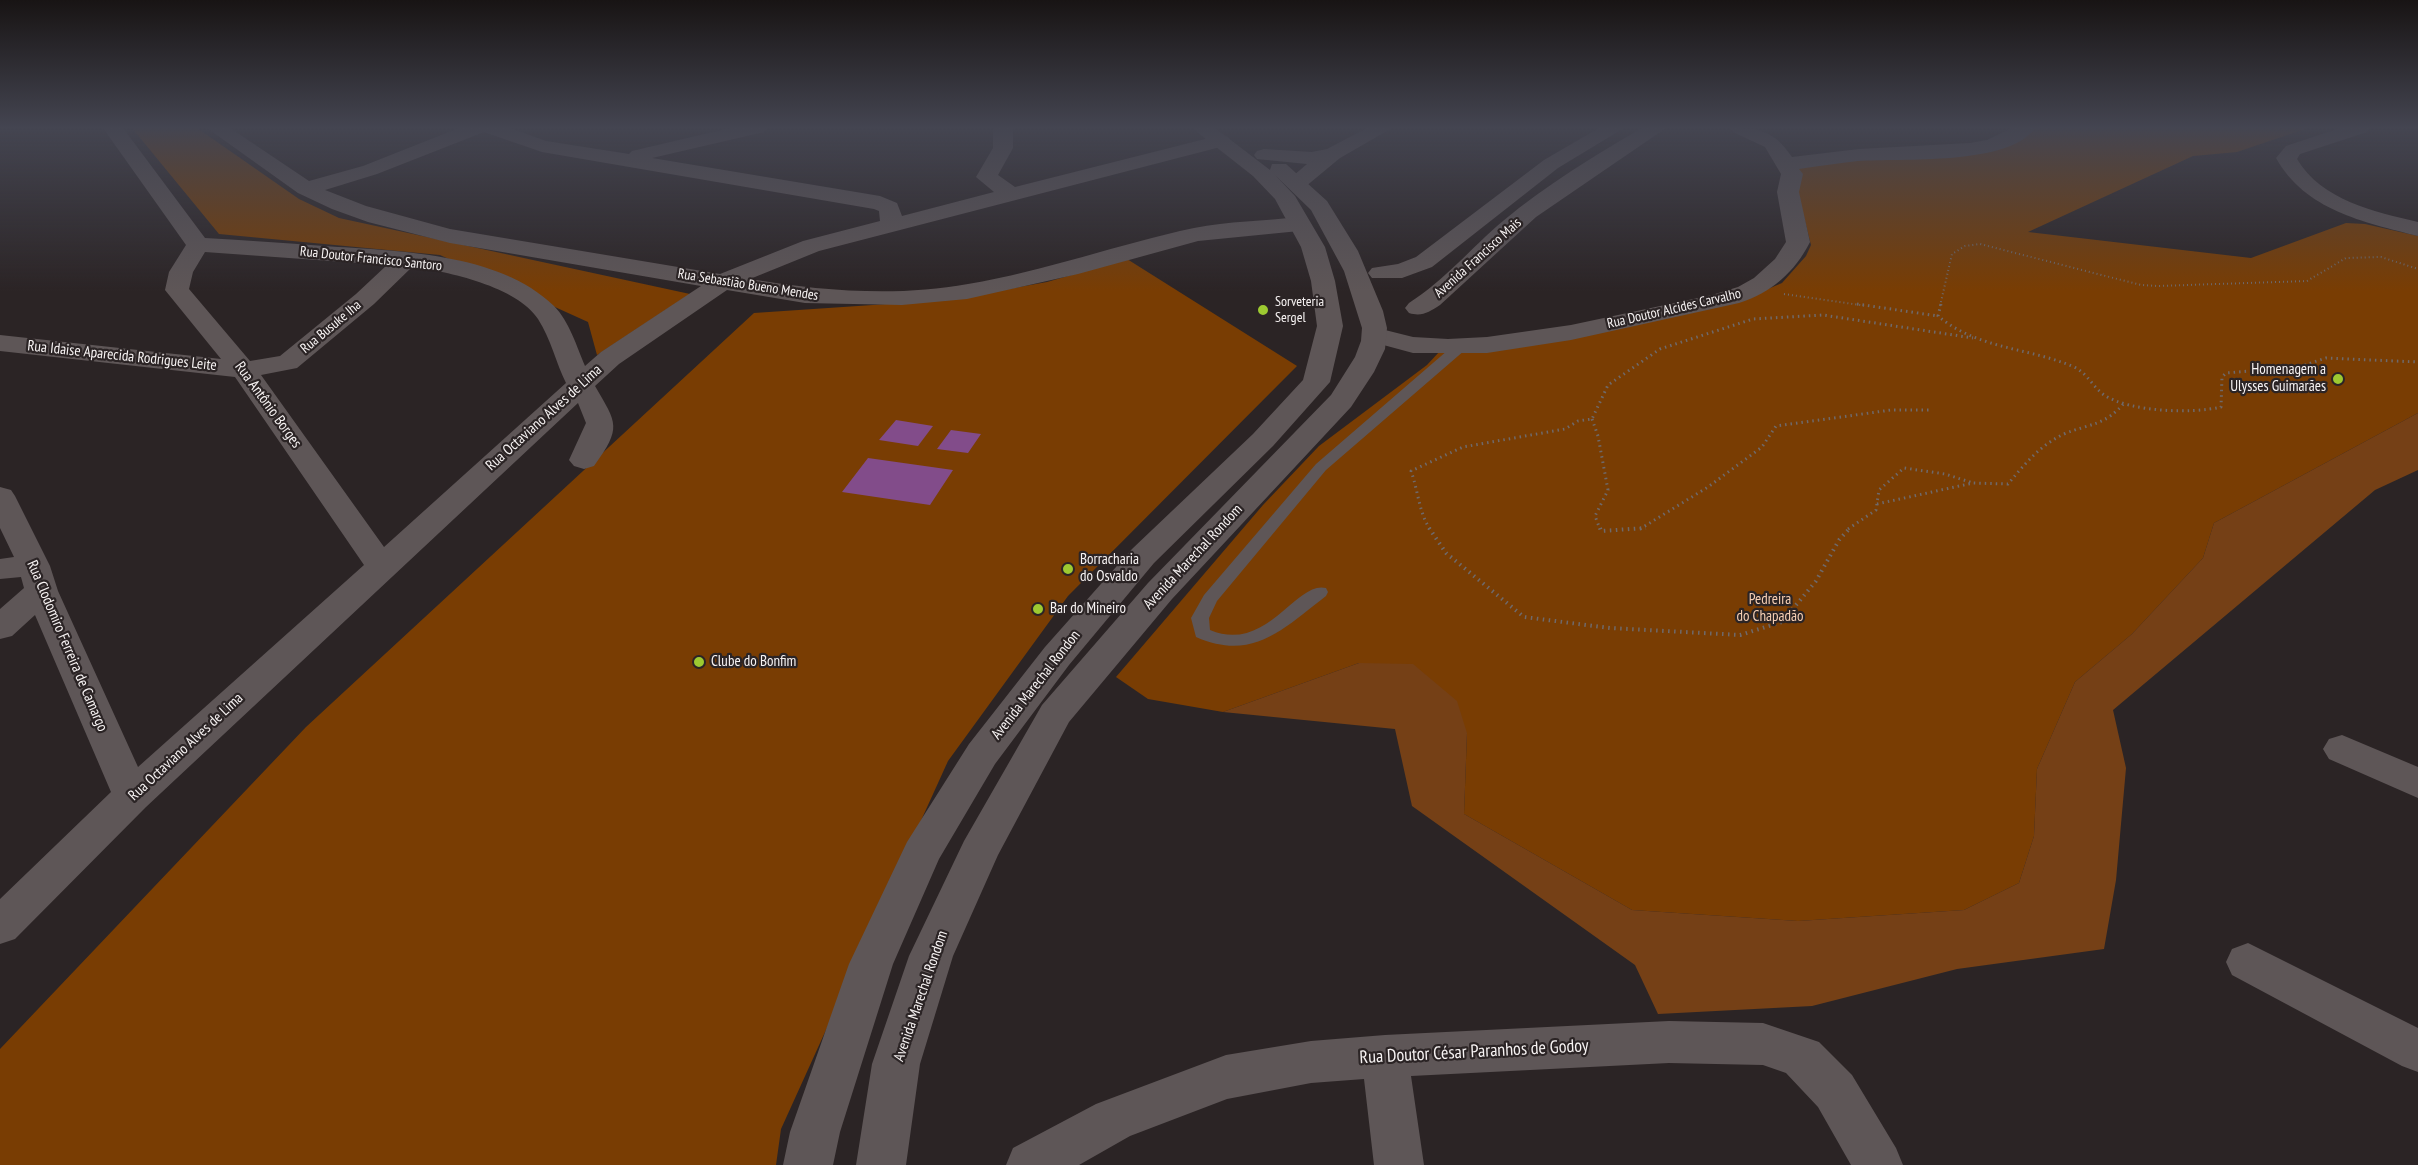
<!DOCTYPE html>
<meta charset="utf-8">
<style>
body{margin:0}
canvas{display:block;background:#2b2425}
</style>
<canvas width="2418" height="1165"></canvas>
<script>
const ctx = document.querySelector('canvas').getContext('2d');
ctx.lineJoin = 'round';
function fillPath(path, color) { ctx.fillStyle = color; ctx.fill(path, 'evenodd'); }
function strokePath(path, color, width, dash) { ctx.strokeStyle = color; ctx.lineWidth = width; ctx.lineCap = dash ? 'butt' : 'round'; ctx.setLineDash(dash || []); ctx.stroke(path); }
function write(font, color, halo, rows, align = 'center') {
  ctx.font = font + ' "PT Sans Narrow",sans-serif'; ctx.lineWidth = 4.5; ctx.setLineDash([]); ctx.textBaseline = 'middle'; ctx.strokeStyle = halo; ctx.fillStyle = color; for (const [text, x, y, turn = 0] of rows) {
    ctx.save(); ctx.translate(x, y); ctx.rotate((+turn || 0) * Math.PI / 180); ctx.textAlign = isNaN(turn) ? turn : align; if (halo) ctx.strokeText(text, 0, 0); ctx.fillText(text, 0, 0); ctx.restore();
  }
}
fillPath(new Path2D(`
 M 132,128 L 197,128 L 299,199 L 339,218 L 690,294 L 597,355 L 588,322 L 440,255 L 219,234 Z
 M 2035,128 L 2308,128 L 2237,152 L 2193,156 L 2028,232 L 2251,258 L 2346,223 L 2365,224 L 2418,236 L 2418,413 L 2214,523 L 2203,558 L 2132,634 L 2075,682 L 2037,769 L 2034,836 L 2019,883 L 1964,910 L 1798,921 L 1632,910 L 1464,814 L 1467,733 L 1359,663 L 1223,712 L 1148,699 L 1116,677 L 1263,505 L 1319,446 L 1427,365 L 1440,351 L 1749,297 L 1782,283 L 1806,256 L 1811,245 L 1798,193 L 1799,166 C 1818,164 1836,161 1855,160 C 1906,157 1997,164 2035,128 Z
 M 1127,259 L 1297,366 L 1068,596 L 948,761 L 781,1129 L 776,1165 L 0,1165 L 0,1049 L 306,727 L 754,313 L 947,300 L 1047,282 Z`), '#793d03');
fillPath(new Path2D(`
 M 2418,413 L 2418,470 L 2375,490 L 2113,710 L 2126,768 L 2116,880 L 2104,949 L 1957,969 L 1812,1006 L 1658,1014 L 1635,965 L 1412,806 L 1395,729 L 1223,712 L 1359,663 L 1413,664 L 1457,701 L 1467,733 L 1464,814 L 1632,910 L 1798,921 L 1964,910 L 2019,883 L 2034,836 L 2037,769 L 2075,682 L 2132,634 L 2203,558 L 2214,523 Z`), '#754016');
fillPath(new Path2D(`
 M 896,420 L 933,426 L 918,446 L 879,440 Z
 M 951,430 L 981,434 L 968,453 L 937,449 Z
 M 868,458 L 953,470 L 930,505 L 842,492 Z`), '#824c8a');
strokePath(new Path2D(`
 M 1784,294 L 1867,306
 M 1940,306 L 1952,254 L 1965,246 L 1980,244 L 2141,285 L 2158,286 L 2307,281 L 2346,258 L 2381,257 L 2418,269`), '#6f696a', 2, [1, 3]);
strokePath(new Path2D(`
 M 1857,304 L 1938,316
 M 1941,304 L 1938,316 C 1979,350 2028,347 2074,367 C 2087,373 2093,387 2104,395 C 2130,412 2192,414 2221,407 L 2222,377 L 2226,373 L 2299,367 L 2326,358 L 2418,362
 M 1592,419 L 1598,436 L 1608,490 L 1595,516 L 1600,529
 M 1877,504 L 1973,483 L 2008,484 C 2024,465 2040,445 2064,434 C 2091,423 2105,426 2125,402
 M 1430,529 C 1419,513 1418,490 1411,471 L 1463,447 L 1565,429 L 1578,421 L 1592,419 L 1608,385 L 1660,349 L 1753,319 L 1823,315 L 1973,338
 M 1640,529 L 1708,487 L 1762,447 L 1776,426 L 1891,410 L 1932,410
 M 1848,529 L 1876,510 L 1879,490 L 1904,468 L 1945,474 L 1973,483`), '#6f696a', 3, [1.5, 4]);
strokePath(new Path2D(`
 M 1429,528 L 1446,553 L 1524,617 L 1610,628 L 1740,635 L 1782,622 L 1816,581 L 1839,540 L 1850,528
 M 1600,528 L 1601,531 L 1646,528`), '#6f696a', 4, [1.5, 4.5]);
fillPath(new Path2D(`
 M 1460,343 L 1465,344 L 1465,350 L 1326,470 L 1217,601 L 1209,618 L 1210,630 C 1267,654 1296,580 1326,588 L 1328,592 L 1326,596 C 1283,629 1253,662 1196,637 L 1191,618 L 1204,595 L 1316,464 L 1455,344 Z`), '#5e5657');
fillPath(new Path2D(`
 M 103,128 L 123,128 L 205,238 C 245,240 284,243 324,246 C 395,251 499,252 554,306 C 569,321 577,347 585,366 L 601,352 L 701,286 L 450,243 L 368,222 L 332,209 L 298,193 L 207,128 L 230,128 L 309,181 L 363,166 L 459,128 L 510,128 L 546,141 L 629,154 L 632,151 L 730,128 L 767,128 L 764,132 L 652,158 L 880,196 L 897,203 L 902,216 L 994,192 L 976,177 L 993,148 L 993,128 L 1013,128 L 1013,148 L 998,175 L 1015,187 L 1221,135 L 1228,137 L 1231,141 L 1228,145 L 819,251 L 750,279 C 821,291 897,297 968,284 C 1045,271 1119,244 1194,228 C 1228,221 1265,221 1299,217 L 1307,219 L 1310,224 L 1307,229 L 1299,231 L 1198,241 L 1078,274 L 967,299 L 902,305 L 805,303 L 727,290 L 619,364 L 595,386 C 617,424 622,427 594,466 L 584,469 L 574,466 L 569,460 L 586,423 L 578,403 L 146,807 L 15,939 L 0,944 L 0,899 L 111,792 L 35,615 L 12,636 L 0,639 L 0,609 L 24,588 L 21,577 L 0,579 L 0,559 L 14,557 L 0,528 L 0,487 L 11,490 L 15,496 L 50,566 L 58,591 L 138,767 L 364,565 L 235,377 L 0,351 L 0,335 L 221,359 L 165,290 L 169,272 L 186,245 ZM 484,132 L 542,152 L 874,209 L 879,211 L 880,221 L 803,241 L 720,274 L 450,229 L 366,206 L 325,190 L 377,174 ZM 205,252 L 387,265 L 356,294 L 280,356 L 250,361 L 189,289 L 193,272 ZM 412,267 C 447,271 518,287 538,319 C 551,339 556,363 566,383 L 384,547 L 261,375 L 297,368 L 374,304 Z
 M 1367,128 L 1392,128 L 1340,158 L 1305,187 L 1289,187 L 1286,182 L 1307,164 L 1257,159 L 1254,155 L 1257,151 L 1264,149 L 1312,152 L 1327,149 Z
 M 1599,128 L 1624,128 L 1558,168 L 1432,267 L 1402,278 L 1372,278 L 1368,273 L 1372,268 L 1398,264 L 1416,257 L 1544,160 Z
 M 1642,128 L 1666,128 L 1536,217 L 1440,305 C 1429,312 1422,317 1409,313 L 1405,308 L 1409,303 C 1445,280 1471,248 1503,221 C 1546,185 1594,156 1642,128 Z
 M 1730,128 C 1761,128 1774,131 1792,157 L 1859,149 L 1970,143 L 1987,140 L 2012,128 L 2035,128 C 2009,166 1901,158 1858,161 C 1839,163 1819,166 1799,169 L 1803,174 L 1799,192 L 1810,242 C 1795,272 1771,293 1739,303 L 1571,340 L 1487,353 L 1413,353 L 1376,343 L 1372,338 L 1376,333 L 1385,330 L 1413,337 L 1448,339 L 1487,337 L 1571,325 L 1712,295 L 1738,287 L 1754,278 L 1775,259 L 1786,242 L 1777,192 L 1781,174 L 1765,147 L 1733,132 Z
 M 2340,128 L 2370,128 L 2367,132 L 2300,154 L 2297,159 C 2321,200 2375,212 2418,222 L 2418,236 C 2363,222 2305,210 2276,158 L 2286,146 Z
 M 2342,735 L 2418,767 L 2418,798 L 2329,759 L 2323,749 L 2329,739 Z
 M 2248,943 L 2418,1028 L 2418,1072 L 2402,1066 L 2232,975 L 2226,962 L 2232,949 Z
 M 1669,1021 L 1763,1023 L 1819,1042 L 1852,1075 L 1896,1148 L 1903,1165 L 1851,1165 L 1818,1107 L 1786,1073 L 1763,1065 L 1669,1063 L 1411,1076 L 1424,1165 L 1374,1165 L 1364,1079 L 1311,1083 L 1227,1099 L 1130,1136 L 1079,1165 L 1006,1165 L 1013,1148 L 1096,1104 L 1226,1055 L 1311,1041 L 1385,1035 Z`), '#5e5657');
fillPath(new Path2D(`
 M 1192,128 L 1215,128 L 1270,170 L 1272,164 L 1286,164 L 1327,201 L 1358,251 L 1383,311 L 1387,328 L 1385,349 L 1374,372 L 1351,407 L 1172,599 L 1069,722 L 998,855 L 953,956 L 920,1064 L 906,1165 L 856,1165 L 872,1064 L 909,956 L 964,841 L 1042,705 L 1148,583 L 1331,395 L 1355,357 L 1361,341 L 1362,328 L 1344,271 L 1311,210 L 1275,175 L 1295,196 L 1325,247 L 1335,281 L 1343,326 L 1330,382 L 1273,446 L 1154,563 L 1069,665 L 995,764 L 939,859 L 893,964 L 840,1132 L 833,1165 L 783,1165 L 790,1132 L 849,964 L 907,842 L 969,744 L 1045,647 L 1132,549 L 1253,434 L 1303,380 L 1317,326 L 1311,281 L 1301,247 L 1275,199 L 1253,176 Z`), '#5e5657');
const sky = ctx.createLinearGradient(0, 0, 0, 291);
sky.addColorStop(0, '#181414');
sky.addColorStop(0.44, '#444551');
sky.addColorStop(1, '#44455100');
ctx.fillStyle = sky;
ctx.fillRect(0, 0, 2418, 291);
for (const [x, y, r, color] of [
 [1263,310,6,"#9dca31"],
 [2338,379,6,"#9dca31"],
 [1068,569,6,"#9dca31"],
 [1038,609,6,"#9dca31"],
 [699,662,6,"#9dca31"]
]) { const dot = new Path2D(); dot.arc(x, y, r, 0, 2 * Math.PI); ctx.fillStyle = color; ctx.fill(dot); strokePath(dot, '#2b2425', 2); }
write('14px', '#f7f3f3', '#2b2425', [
 ["Avenida Francisco Mais",1478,258,-42],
 ["Rua Doutor Francisco Santoro",371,259,6],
 ["Rua Sebastião Bueno Mendes",748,285,9],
 ["Rua Doutor Alcides Carvalho",1674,309,-13],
 ["Rua Busuke Iha",331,327,-40]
]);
write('14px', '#f7f3f3', '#2b2425', [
 ["Sorveteria",1275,302],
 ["Sergel",1275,318]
], 'left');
write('15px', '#f7f3f3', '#2b2425', [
 ["Rua Idaise Aparecida Rodrigues Leite",122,356,6],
 ["Rua Antônio Borges",268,405,54],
 ["Rua Octaviano Alves de Lima",544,418,-42],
 ["Avenida Marechal Rondom",1193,557,-47],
 ["Rua Clodomiro Ferreira de Camargo",67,646,67],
 ["Avenida Marechal Rondon",1036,685,-52],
 ["Rua Octaviano Alves de Lima",186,747,-43],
 ["Avenida Marechal Rondom",921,996,-71]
]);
write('15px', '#f7f3f3', '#2b2425', [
 ["Homenagem a",2326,370,"right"],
 ["Ulysses Guimarães",2326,387,"right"],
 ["Borracharia",1080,560],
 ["do Osvaldo",1080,577],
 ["Bar do Mineiro",1050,609],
 ["Clube do Bonfim",711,662]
], 'left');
write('15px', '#f6cfb4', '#2b2425', [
 ["Pedreira",1770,600],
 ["do Chapadão",1770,617]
]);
write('18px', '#f7f3f3', '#2b2425', [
 ["Rua Doutor César Paranhos de Godoy",1474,1052,-3]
]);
</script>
